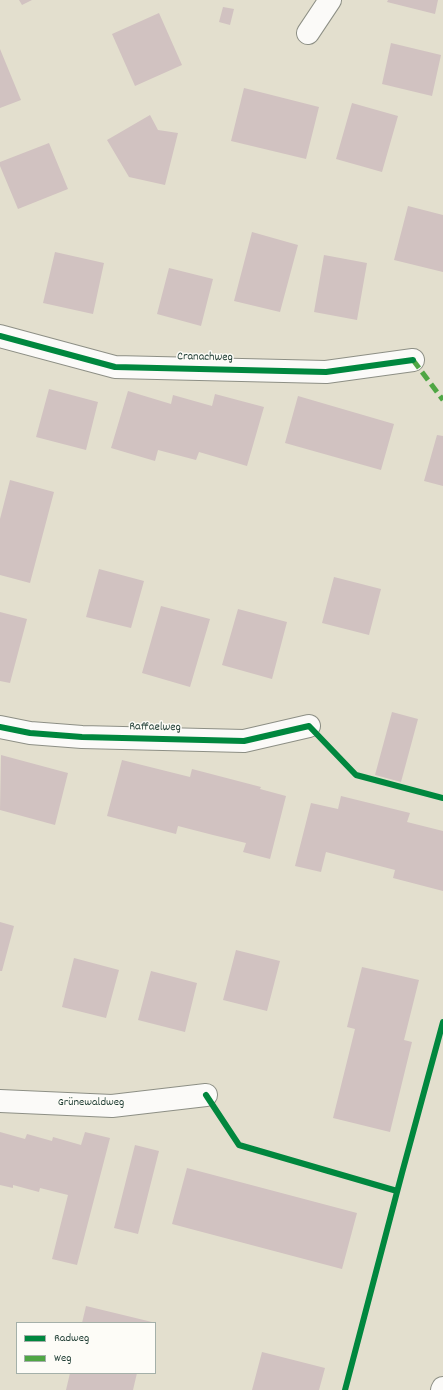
<!DOCTYPE html>
<meta charset="utf-8">
<style>
body{margin:0}
#map{position:relative;width:443px;height:1390px;overflow:hidden;background:#e3dfce;font-family:Dekko,sans-serif}
canvas{display:block}
.legend{position:absolute;left:16px;top:1322px;width:140px;height:52px;box-sizing:border-box;background:#fdfcf7;border:1px solid #a4b0a9;margin:0;padding:5px 7px;list-style:none;font-size:12px;color:#1f3d34}
.legend li{display:flex;align-items:center;gap:8px;height:20px}
.legend b{width:20px;border:1px solid #a4b0a9}
</style>
<div id="map">
<canvas width="443" height="1390"></canvas>
<ul class="legend">
<li><b style="height:5px;background:#00873e"></b>Radweg</li>
<li><b style="height:5px;background:#4fa644"></b>Weg</li>
</ul>
</div>
<script>
const ctx = document.querySelector('canvas').getContext('2d');
ctx.lineJoin = 'round';
function fillPath(path, color) { ctx.fillStyle = color; ctx.fill(path, 'evenodd'); }
function strokePath(path, color, width, dash) { ctx.strokeStyle = color; ctx.lineWidth = width; ctx.lineCap = dash ? 'butt' : 'round'; ctx.setLineDash(dash || []); ctx.stroke(path); }
function write(font, color, halo, rows, align = 'center') {
  ctx.font = font + ' Dekko,sans-serif'; ctx.lineWidth = 3; ctx.setLineDash([]); ctx.textBaseline = 'middle'; ctx.strokeStyle = halo; ctx.fillStyle = color; for (const [text, x, y, turn = 0] of rows) {
    ctx.save(); ctx.translate(x, y); ctx.rotate((+turn || 0) * Math.PI / 180); ctx.textAlign = isNaN(turn) ? turn : align; if (halo) ctx.strokeText(text, 0, 0); ctx.fillText(text, 0, 0); ctx.restore();
  }
}
fillPath(new Path2D(`
 M 19,0 L 32,0 L 22,5 Z
 M 388,0 L 438,0 L 435,14 L 387,2 Z
 M 223,7 L 234,9 L 230,25 L 219,22 Z
 M 159,13 L 182,65 L 135,86 L 112,34 Z
 M 391,43 L 441,55 L 432,96 L 382,84 Z
 M 0,49 L 21,100 L 0,108 Z
 M 244,88 L 319,107 L 306,159 L 231,141 Z
 M 352,103 L 398,116 L 382,172 L 336,159 Z
 M 150,115 L 158,130 L 178,133 L 165,185 L 129,177 L 107,140 Z
 M 49,143 L 68,189 L 18,209 L 0,166 L 0,162 Z
 M 408,206 L 443,215 L 443,272 L 394,260 Z
 M 252,232 L 298,245 L 280,312 L 234,301 Z
 M 55,252 L 104,263 L 93,314 L 43,303 Z
 M 324,255 L 367,263 L 357,320 L 314,312 Z
 M 169,268 L 213,279 L 201,326 L 157,314 Z
 M 49,389 L 98,402 L 86,450 L 36,437 Z
 M 128,391 L 171,404 L 173,395 L 212,406 L 215,394 L 264,407 L 247,466 L 199,452 L 196,460 L 158,450 L 155,461 L 111,448 Z
 M 298,396 L 394,424 L 381,470 L 285,443 Z
 M 437,435 L 443,436 L 443,486 L 424,481 Z
 M 10,480 L 54,492 L 30,583 L 0,575 L 0,519 Z
 M 99,569 L 144,581 L 131,628 L 86,617 Z
 M 334,577 L 381,589 L 369,635 L 322,623 Z
 M 161,606 L 210,619 L 190,687 L 142,673 Z
 M 238,609 L 287,622 L 272,679 L 222,665 Z
 M 0,612 L 27,619 L 10,683 L 0,681 Z
 M 392,712 L 418,719 L 401,782 L 375,775 Z
 M 1,755 L 68,773 L 55,825 L 0,810 Z
 M 122,760 L 190,777 L 192,769 L 261,787 L 260,789 L 286,796 L 270,859 L 243,852 L 246,843 L 213,835 L 178,826 L 176,834 L 107,816 Z
 M 341,796 L 410,813 L 407,822 L 443,831 L 443,891 L 393,878 L 395,870 L 326,852 L 321,872 L 295,866 L 311,803 L 338,809 Z
 M 0,922 L 14,926 L 2,971 L 0,971 Z
 M 236,950 L 280,961 L 267,1011 L 223,1000 Z
 M 74,958 L 119,970 L 106,1018 L 62,1007 Z
 M 362,967 L 419,980 L 404,1040 L 412,1042 L 390,1132 L 333,1118 L 355,1029 L 347,1027 Z
 M 151,971 L 197,983 L 185,1032 L 138,1020 Z
 M 0,1132 L 25,1139 L 27,1134 L 52,1141 L 53,1137 L 81,1145 L 85,1132 L 110,1138 L 77,1265 L 52,1259 L 68,1195 L 40,1188 L 39,1192 L 13,1185 L 13,1188 L 0,1185 Z
 M 135,1145 L 159,1151 L 138,1234 L 114,1228 Z
 M 187,1168 L 357,1213 L 342,1269 L 172,1224 Z
 M 86,1306 L 152,1322 L 152,1323 L 82,1323 Z
 M 262,1352 L 325,1368 L 319,1390 L 252,1390 Z
 M 70,1373 L 137,1373 L 133,1390 L 66,1390 Z`), '#d1c2c1');
const minor = new Path2D(`
 M 308,33 L 330,0
 M 0,336 L 115,367 L 326,372 L 413,360
 M 0,727 L 30,733 L 82,737 L 244,741 L 309,726
 M 0,1101 L 112,1106 L 206,1095`);
const tertiary = new Path2D(`
 M 442,1390 L 443,1388`);
strokePath(minor, '#8d8f85', 24);
strokePath(tertiary, '#8d8f85', 24);
strokePath(minor, '#fbfaf8', 22);
strokePath(tertiary, '#fbfaf8', 22);
strokePath(new Path2D(`
 M 413,360 L 443,400`), '#4fa644', 5, [10, 5]);
strokePath(new Path2D(`
 M 0,336 L 115,367 L 326,372 L 413,360
 M 0,727 L 30,733 L 82,737 L 244,741 L 309,726 L 356,775 L 443,798
 M 206,1095 L 239,1145 L 397,1191
 M 345,1390 L 402,1173 L 443,1022`), '#00873e', 6);
write('12px', '#1f3d34', '#fdfcf7', [
 ["Cranachweg",205,358,1],
 ["Raffaelweg",155,728,1],
 ["Grünewaldweg",91,1103]
]);
</script>
